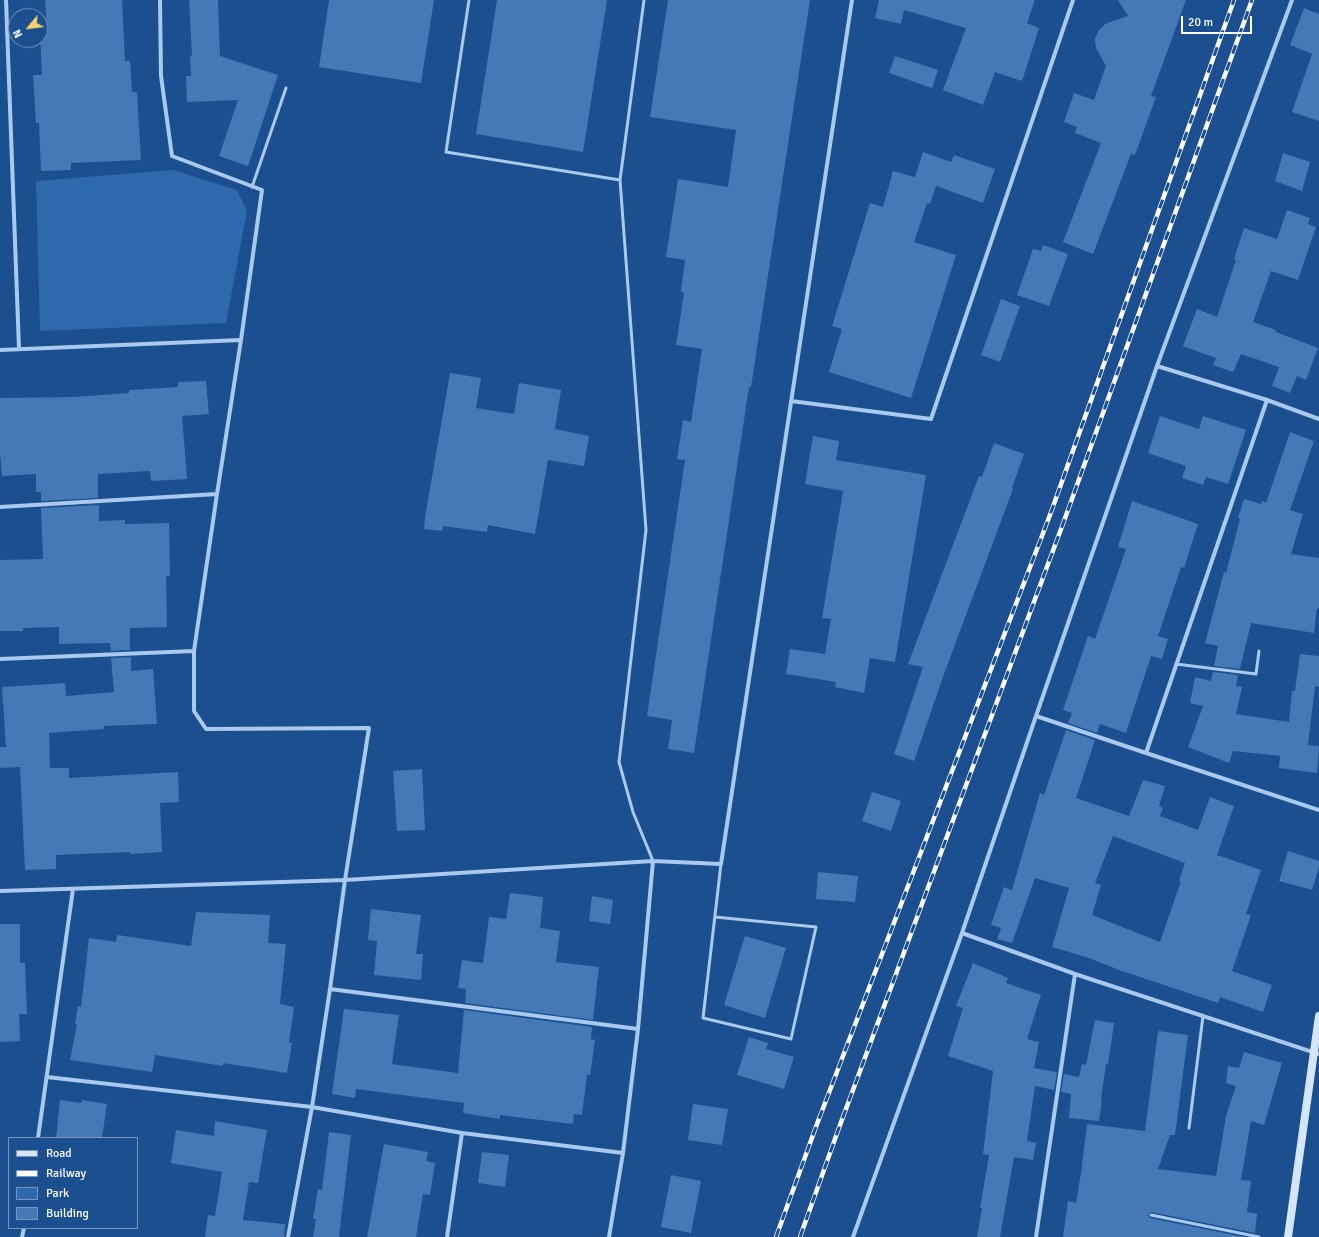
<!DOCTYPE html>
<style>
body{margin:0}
#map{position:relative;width:1319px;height:1237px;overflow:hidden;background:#1b4f8f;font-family:Signika,sans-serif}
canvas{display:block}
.legend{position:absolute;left:8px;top:1137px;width:130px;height:92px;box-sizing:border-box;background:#1b4f8f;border:1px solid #7695bc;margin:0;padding:5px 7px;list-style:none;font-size:12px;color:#fff}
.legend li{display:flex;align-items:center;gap:8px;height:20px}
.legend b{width:20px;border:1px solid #7695bc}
.north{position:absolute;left:8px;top:8px;width:40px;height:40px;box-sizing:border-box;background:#1b4f8f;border:1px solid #7695bc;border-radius:50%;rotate:241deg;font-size:11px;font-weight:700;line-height:16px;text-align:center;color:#fff}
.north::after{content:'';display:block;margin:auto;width:14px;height:18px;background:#ffd166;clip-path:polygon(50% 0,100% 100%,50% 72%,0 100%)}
.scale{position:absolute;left:1181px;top:16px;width:71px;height:18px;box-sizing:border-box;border:2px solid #fff;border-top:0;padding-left:5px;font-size:12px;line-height:14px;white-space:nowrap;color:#fff;-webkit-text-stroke:3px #1b4f8f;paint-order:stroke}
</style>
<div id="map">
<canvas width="1319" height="1237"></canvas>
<ul class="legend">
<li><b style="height:5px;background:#d6e6fa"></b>Road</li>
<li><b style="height:5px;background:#fff"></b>Railway</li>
<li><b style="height:11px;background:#2e69ad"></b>Park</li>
<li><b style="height:11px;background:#4478b7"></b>Building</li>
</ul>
<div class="north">N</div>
<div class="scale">20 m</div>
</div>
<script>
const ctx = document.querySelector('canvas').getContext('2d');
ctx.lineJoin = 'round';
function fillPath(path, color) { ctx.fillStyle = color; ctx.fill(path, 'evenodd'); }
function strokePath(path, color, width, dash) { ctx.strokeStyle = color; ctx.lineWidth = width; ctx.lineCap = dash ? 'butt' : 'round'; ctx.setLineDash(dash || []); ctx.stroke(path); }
fillPath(new Path2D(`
 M 173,170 L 237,190 L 247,211 L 226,323 L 40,331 L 36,181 Z`), '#2e69ad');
fillPath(new Path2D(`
 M 45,0 L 122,0 L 125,61 L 130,61 L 132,92 L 137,92 L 141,160 L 71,163 L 71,170 L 41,171 L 39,123 L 36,123 L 33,75 L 42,75 L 40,34 L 47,34 Z
 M 189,0 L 218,0 L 220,56 L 278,75 L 248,166 L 219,156 L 238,100 L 187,102 L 186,76 L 191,76 L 190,56 L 192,56 Z
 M 329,0 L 434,0 L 421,83 L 319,67 Z
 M 497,0 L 607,0 L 583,152 L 476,134 Z
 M 668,0 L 810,0 L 751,387 L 749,387 L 694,753 L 668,749 L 672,720 L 647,716 L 685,460 L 677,459 L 683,420 L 691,422 L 702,349 L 676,345 L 684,293 L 681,292 L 685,260 L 666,257 L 678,179 L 728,187 L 736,130 L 650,117 Z
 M 879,0 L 1035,0 L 1027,23 L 1039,28 L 1022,81 L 995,72 L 983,105 L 943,90 L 966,28 L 904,10 L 901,24 L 875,18 Z
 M 1118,0 L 1186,0 L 1151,96 L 1156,97 L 1135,155 L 1131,154 L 1093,254 L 1063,242 L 1101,143 L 1075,133 L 1077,127 L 1064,122 L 1074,93 L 1094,100 L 1106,66 L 1096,48 L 1095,39 L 1098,31 L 1105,24 L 1128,16 Z
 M 1304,8 L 1319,14 L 1319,121 L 1292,112 L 1312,54 L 1290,45 Z
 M 895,56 L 938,70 L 932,88 L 889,73 Z
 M 923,152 L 951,162 L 954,155 L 995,169 L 983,203 L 936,186 L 930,204 L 927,203 L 914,242 L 956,255 L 911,398 L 829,372 L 842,329 L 832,326 L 870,203 L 883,207 L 893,171 L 915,177 Z
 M 1283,153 L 1310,162 L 1302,191 L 1275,181 Z
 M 1287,210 L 1310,218 L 1308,224 L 1316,227 L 1298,280 L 1271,271 L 1253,322 L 1276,330 L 1276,332 L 1318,348 L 1306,380 L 1297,376 L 1290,393 L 1272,386 L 1279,367 L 1241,354 L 1233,372 L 1213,365 L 1216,358 L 1183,346 L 1197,309 L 1217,317 L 1236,260 L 1234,259 L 1244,228 L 1277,239 Z
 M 1043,245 L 1068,254 L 1049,306 L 1017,295 L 1033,249 L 1041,251 Z
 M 1001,299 L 1020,306 L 1000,362 L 981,355 Z
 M 450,373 L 481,378 L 476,408 L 514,414 L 519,383 L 561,390 L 555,429 L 589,436 L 584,466 L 548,460 L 535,534 L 488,525 L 487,532 L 443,526 L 442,531 L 424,529 L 425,517 Z
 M 206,381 L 209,414 L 182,416 L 187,479 L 151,481 L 150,471 L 98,474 L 98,498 L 41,501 L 41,492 L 36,492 L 36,474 L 2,476 L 0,454 L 0,398 L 74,397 L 129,393 L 129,390 L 178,387 L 178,382 Z
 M 1160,416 L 1199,429 L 1203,416 L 1246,430 L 1228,484 L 1206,477 L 1203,485 L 1182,478 L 1186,466 L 1148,453 Z
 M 1290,432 L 1314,441 L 1290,510 L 1303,514 L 1291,554 L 1319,558 L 1319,609 L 1317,608 L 1314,633 L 1251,623 L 1240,669 L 1214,666 L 1218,646 L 1205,643 L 1224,572 L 1226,573 L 1240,519 L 1238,518 L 1244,499 L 1261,504 L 1262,501 L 1266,503 Z
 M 813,436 L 839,441 L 836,460 L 926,475 L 895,662 L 870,658 L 864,693 L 835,687 L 836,682 L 786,674 L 790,649 L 825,654 L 831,619 L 822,618 L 843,491 L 805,484 Z
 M 994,443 L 1024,454 L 1012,488 L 1013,489 L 944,674 L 914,761 L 894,754 L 923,667 L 908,664 L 979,476 L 982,477 Z
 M 1132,501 L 1198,524 L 1184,568 L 1181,567 L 1158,636 L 1168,639 L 1162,659 L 1151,656 L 1126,733 L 1100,724 L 1097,733 L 1068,723 L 1072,713 L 1063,710 L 1088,636 L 1095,639 L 1126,549 L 1118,547 Z
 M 99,505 L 99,521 L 125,520 L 125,524 L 169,523 L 170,576 L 166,576 L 167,627 L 130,628 L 130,650 L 111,651 L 110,643 L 59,644 L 59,627 L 23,628 L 23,631 L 0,631 L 0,560 L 43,559 L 41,508 Z
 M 1300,654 L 1319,656 L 1319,687 L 1315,686 L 1308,745 L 1319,746 L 1317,773 L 1279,768 L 1280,756 L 1233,751 L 1229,763 L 1188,747 L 1203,706 L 1190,703 L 1195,677 L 1211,681 L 1213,672 L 1238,675 L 1236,686 L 1242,687 L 1236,714 L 1289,722 L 1292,691 L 1295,691 Z
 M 131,657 L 131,671 L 153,669 L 157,724 L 104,726 L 104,729 L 49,733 L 50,768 L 69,768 L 69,778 L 178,772 L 179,802 L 160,803 L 162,852 L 130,854 L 130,852 L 56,855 L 56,869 L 25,870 L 20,767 L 0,768 L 0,747 L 6,747 L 2,687 L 65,683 L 66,696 L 114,692 L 111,658 Z
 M 1066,730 L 1095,740 L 1076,798 L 1129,816 L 1143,780 L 1165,786 L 1159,806 L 1163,808 L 1160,816 L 1198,830 L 1210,797 L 1234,806 L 1217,855 L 1261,870 L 1246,914 L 1251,915 L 1232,971 L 1272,985 L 1263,1012 L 1220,997 L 1218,1003 L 1119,970 L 1089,958 L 1052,947 L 1069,888 L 1035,878 L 1012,943 L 997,939 L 1001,928 L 991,925 L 1004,887 L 1012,890 L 1040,793 L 1044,795 ZM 1113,836 L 1185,863 L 1179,881 L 1181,881 L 1160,942 L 1092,915 L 1101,885 L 1095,883 Z
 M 422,769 L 425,830 L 397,831 L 393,771 Z
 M 872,792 L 901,801 L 891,831 L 862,821 Z
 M 1288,851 L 1319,861 L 1319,867 L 1312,890 L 1279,881 Z
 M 818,872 L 858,876 L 855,902 L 816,899 Z
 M 510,893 L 543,897 L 540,928 L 560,931 L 556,962 L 599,967 L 593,1020 L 465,1003 L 466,989 L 458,988 L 462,960 L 483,963 L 489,917 L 506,919 Z
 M 592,896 L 613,900 L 610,924 L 589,921 Z
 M 371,909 L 421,915 L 416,954 L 423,954 L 421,980 L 374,975 L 377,941 L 368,940 Z
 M 196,912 L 270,915 L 268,943 L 286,944 L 280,1004 L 294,1007 L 289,1043 L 292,1043 L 287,1073 L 223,1063 L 223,1066 L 155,1055 L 152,1072 L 70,1060 L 77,1025 L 75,1024 L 78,1006 L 81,1007 L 89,938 L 116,942 L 117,935 L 191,946 Z
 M 0,924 L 20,924 L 20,963 L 25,963 L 27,1014 L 19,1014 L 20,1041 L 0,1042 Z
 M 745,936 L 786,948 L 765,1018 L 724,1005 Z
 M 973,963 L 1008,978 L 1006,983 L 1041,995 L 1027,1039 L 1039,1042 L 1034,1068 L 1057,1072 L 1054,1090 L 1035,1086 L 1027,1141 L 1036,1143 L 1033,1160 L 1014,1157 L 1000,1237 L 977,1237 L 982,1208 L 980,1208 L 989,1155 L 983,1154 L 993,1071 L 948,1056 L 963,1008 L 956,1006 Z
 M 344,1009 L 399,1015 L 392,1064 L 458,1073 L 464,1010 L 592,1027 L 591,1039 L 595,1040 L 590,1075 L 587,1075 L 582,1115 L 574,1114 L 573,1124 L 500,1115 L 500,1119 L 463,1113 L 464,1103 L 356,1089 L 355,1098 L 332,1094 Z
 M 1095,1020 L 1114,1023 L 1108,1064 L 1106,1064 L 1101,1099 L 1102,1099 L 1099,1121 L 1069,1118 L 1071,1094 L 1061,1092 L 1064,1074 L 1079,1077 L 1082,1064 L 1086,1065 Z
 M 1158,1031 L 1188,1035 L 1175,1135 L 1170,1135 L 1158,1169 L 1216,1176 L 1226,1116 L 1236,1086 L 1226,1083 L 1228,1066 L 1239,1068 L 1244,1052 L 1282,1063 L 1264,1125 L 1251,1121 L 1241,1180 L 1251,1181 L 1247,1212 L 1257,1214 L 1255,1233 L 1151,1212 L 1148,1215 L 1150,1218 L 1244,1237 L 1063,1237 L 1068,1201 L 1076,1203 L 1081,1173 L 1087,1124 L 1145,1131 Z
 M 749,1037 L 768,1043 L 766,1049 L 794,1057 L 784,1089 L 737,1075 Z
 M 60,1100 L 81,1103 L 82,1100 L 107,1104 L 102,1138 L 56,1138 Z
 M 693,1104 L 728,1109 L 722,1145 L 688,1140 Z
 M 215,1121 L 267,1130 L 258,1183 L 249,1182 L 243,1220 L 285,1224 L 284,1237 L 205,1237 L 208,1215 L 215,1216 L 222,1172 L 171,1163 L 176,1130 L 214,1136 Z
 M 329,1132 L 351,1135 L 339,1237 L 313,1237 L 316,1219 L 313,1219 L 318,1189 L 322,1190 Z
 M 384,1144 L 428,1152 L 426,1161 L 435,1163 L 430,1195 L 423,1194 L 416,1237 L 367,1237 Z
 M 482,1152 L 509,1155 L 505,1187 L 478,1183 Z
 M 671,1175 L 701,1181 L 691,1233 L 661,1227 Z`), '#4478b7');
strokePath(new Path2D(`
 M 469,0 L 446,152 L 620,180
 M 644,0 L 620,180 L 646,530 L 619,762 L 633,812 L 653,861
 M 252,187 L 286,88
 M 1176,664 L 1256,674 L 1259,651
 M 715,917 L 816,927 L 791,1039 L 703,1018 L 721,864
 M 1189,1128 L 1203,1016
 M 1151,1215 L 1259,1237`), '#a9c9ee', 3);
strokePath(new Path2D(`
 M 6,0 L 19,349
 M 160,0 L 161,76 L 172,156 L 262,190 L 241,340 L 217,494 L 194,651 L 194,711 L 206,729 L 369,728 L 345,880 L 330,989 L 312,1107 L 288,1237
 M 0,350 L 241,340
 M 1157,366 L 1267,400 L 1319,419
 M 791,401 L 931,419 L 1073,0
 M 0,507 L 217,494
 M 0,659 L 194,651
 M 1036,716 L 1146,753 L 1319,810
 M 1146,753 L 1267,400
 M 653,861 L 721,864 L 852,0
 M 0,891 L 345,880 L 653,861 L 638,1029 L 623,1153 L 609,1237
 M 962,933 L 1075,974 L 1319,1054
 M 330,989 L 638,1029
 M 47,1077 L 312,1107 L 462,1133 L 623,1153
 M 38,1138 L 73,889
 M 22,1237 L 24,1228
 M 447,1237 L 462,1133
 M 853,1237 L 962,933 L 1036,716 L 1157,366 L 1292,0
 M 1036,1237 L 1075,974`), '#a9c9ee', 4);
strokePath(new Path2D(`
 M 1288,1237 L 1319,1016`), '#d6e6fa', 8);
const rail = new Path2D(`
 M 776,1237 L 817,1124 L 1050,515 L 1234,0
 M 800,1237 L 840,1125 L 1064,521 L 1252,0`);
strokePath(rail, '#fff', 4.5);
strokePath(rail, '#1b4f8f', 3, [9]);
</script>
